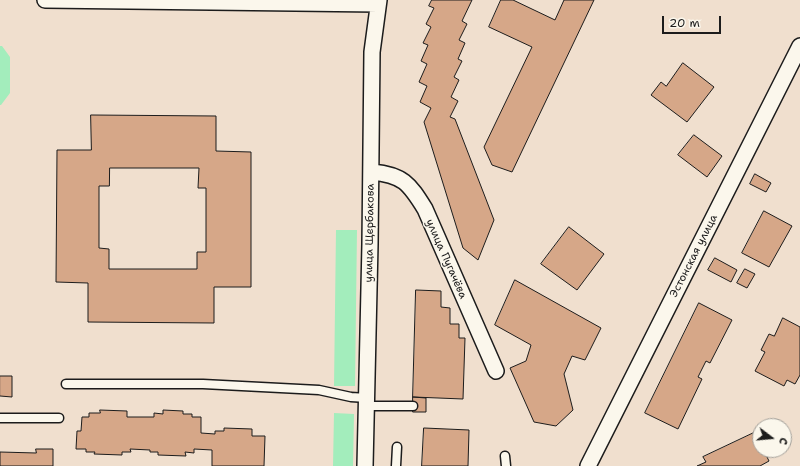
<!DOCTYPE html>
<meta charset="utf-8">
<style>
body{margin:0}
#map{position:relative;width:800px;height:466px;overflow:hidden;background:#f0dfce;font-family:"Shantell Sans",sans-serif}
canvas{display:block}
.north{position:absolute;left:752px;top:418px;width:40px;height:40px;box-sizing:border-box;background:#fbf7ec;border:1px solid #a29f99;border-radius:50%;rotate:106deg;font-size:11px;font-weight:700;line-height:16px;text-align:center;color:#1c1c1c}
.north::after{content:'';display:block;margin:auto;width:14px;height:18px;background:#1c1c1c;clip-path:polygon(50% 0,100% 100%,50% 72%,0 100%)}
.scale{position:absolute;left:662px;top:16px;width:59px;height:18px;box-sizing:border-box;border:2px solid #1c1c1c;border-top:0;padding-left:5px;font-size:12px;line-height:14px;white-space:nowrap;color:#1c1c1c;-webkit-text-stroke:3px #fbf7ec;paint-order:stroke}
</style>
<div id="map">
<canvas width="800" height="466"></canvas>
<div class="north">С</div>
<div class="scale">20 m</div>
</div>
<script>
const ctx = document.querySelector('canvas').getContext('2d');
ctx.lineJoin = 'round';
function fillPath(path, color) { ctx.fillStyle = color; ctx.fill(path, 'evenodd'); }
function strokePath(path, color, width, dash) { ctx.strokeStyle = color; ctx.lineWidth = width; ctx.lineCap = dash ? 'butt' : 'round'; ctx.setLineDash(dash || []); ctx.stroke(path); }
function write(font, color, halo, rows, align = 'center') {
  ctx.font = font + ' "Shantell Sans",sans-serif'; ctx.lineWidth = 3; ctx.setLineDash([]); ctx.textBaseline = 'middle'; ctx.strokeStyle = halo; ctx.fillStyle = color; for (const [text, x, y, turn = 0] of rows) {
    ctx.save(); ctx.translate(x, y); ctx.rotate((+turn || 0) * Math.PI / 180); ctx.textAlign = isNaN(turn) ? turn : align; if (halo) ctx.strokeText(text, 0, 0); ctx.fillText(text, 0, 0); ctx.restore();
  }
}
fillPath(new Path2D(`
 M 0,46 L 2,46 L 10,57 L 10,93 L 1,105 L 0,105 Z
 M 336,230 L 357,230 L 355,386 L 334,386 Z
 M 334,413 L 354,414 L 353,466 L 333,466 Z`), '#a3edbc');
const building = new Path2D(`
 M 432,0 L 472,0 L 462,21 L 467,24 L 459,40 L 465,43 L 458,59 L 462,61 L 454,77 L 459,80 L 451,97 L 458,101 L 450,117 L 455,119 L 494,220 L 478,260 L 463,248 L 424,122 L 431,108 L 420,102 L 427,86 L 419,82 L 427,64 L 421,61 L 428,45 L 423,43 L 431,27 L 426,24 L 434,8 L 429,6 Z
 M 501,0 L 513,0 L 555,20 L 564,0 L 594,0 L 512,172 L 492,165 L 484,147 L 532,47 L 489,27 Z
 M 683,63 L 714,87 L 687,122 L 651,95 L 661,82 L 666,86 Z
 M 91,115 L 216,116 L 216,151 L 251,152 L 251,287 L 214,287 L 214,323 L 88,322 L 88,283 L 56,282 L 57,150 L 91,150 ZM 110,168 L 199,168 L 198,188 L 206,188 L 206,252 L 197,252 L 197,269 L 109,269 L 109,249 L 99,248 L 99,186 L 109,186 Z
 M 694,135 L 722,156 L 707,177 L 678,155 Z
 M 755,174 L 771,183 L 766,192 L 750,184 Z
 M 764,211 L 792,226 L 769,267 L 742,253 Z
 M 569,227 L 604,254 L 577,290 L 541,264 Z
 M 715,258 L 737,270 L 731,282 L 708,270 Z
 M 745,269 L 755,274 L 747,288 L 737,283 Z
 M 515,280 L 601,328 L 585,360 L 572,356 L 564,374 L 573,410 L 556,426 L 534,422 L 510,368 L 526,361 L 531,345 L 495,325 Z
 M 416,290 L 441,291 L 441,307 L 450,308 L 450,324 L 459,324 L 459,338 L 465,338 L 463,399 L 413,397 Z
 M 699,303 L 732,320 L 710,363 L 706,361 L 698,377 L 702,379 L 678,429 L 645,413 Z
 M 783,318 L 800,327 L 800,375 L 795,384 L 787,380 L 784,386 L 755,371 L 765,352 L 761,350 L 769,334 L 774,336 Z
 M 0,376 L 12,376 L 12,397 L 0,396 Z
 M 413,397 L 426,398 L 426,412 L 413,412 Z
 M 100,410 L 127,411 L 127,417 L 154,417 L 154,413 L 163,414 L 163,410 L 183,411 L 183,414 L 192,414 L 192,417 L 201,417 L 201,433 L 215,434 L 215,431 L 224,431 L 224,428 L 252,429 L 252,436 L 265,436 L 264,466 L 212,466 L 212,450 L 194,449 L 194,453 L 185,452 L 186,456 L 158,455 L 158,452 L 150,452 L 150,450 L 130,449 L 131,452 L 122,452 L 122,455 L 94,454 L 95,452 L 86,452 L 86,449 L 76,449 L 77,431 L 81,431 L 82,417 L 89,417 L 89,413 L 100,413 Z
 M 424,428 L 469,430 L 468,466 L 422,466 Z
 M 760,430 L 760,450 L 781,450 L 767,457 L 769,461 L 760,466 L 697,466 L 706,462 L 703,457 Z
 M 36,449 L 53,449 L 53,466 L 0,466 L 0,452 L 36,453 Z`);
fillPath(building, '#d6a788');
strokePath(building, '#1c1c1c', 1);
const lane = new Path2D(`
 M 66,384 L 203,384 L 319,390 L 351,397 L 367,398
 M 366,406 L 413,406
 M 0,418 L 59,418
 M 505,456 L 506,466
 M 396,466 L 397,447`);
const street = new Path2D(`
 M 45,0 L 378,4
 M 372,172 C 403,175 409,183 425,209 L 496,371
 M 365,466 L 370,244 L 372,52 L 379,0
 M 588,466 L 800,46`);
strokePath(lane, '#1c1c1c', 11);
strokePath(street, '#1c1c1c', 18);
strokePath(lane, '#fbf7ec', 8);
strokePath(street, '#fbf7ec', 15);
write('11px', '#1c1c1c', '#fbf7ec', [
 ["улица Щербакова",370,233,-89],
 ["Эстонская улица",694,256,-63],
 ["улица Пугачёва",446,259,66]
]);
</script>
